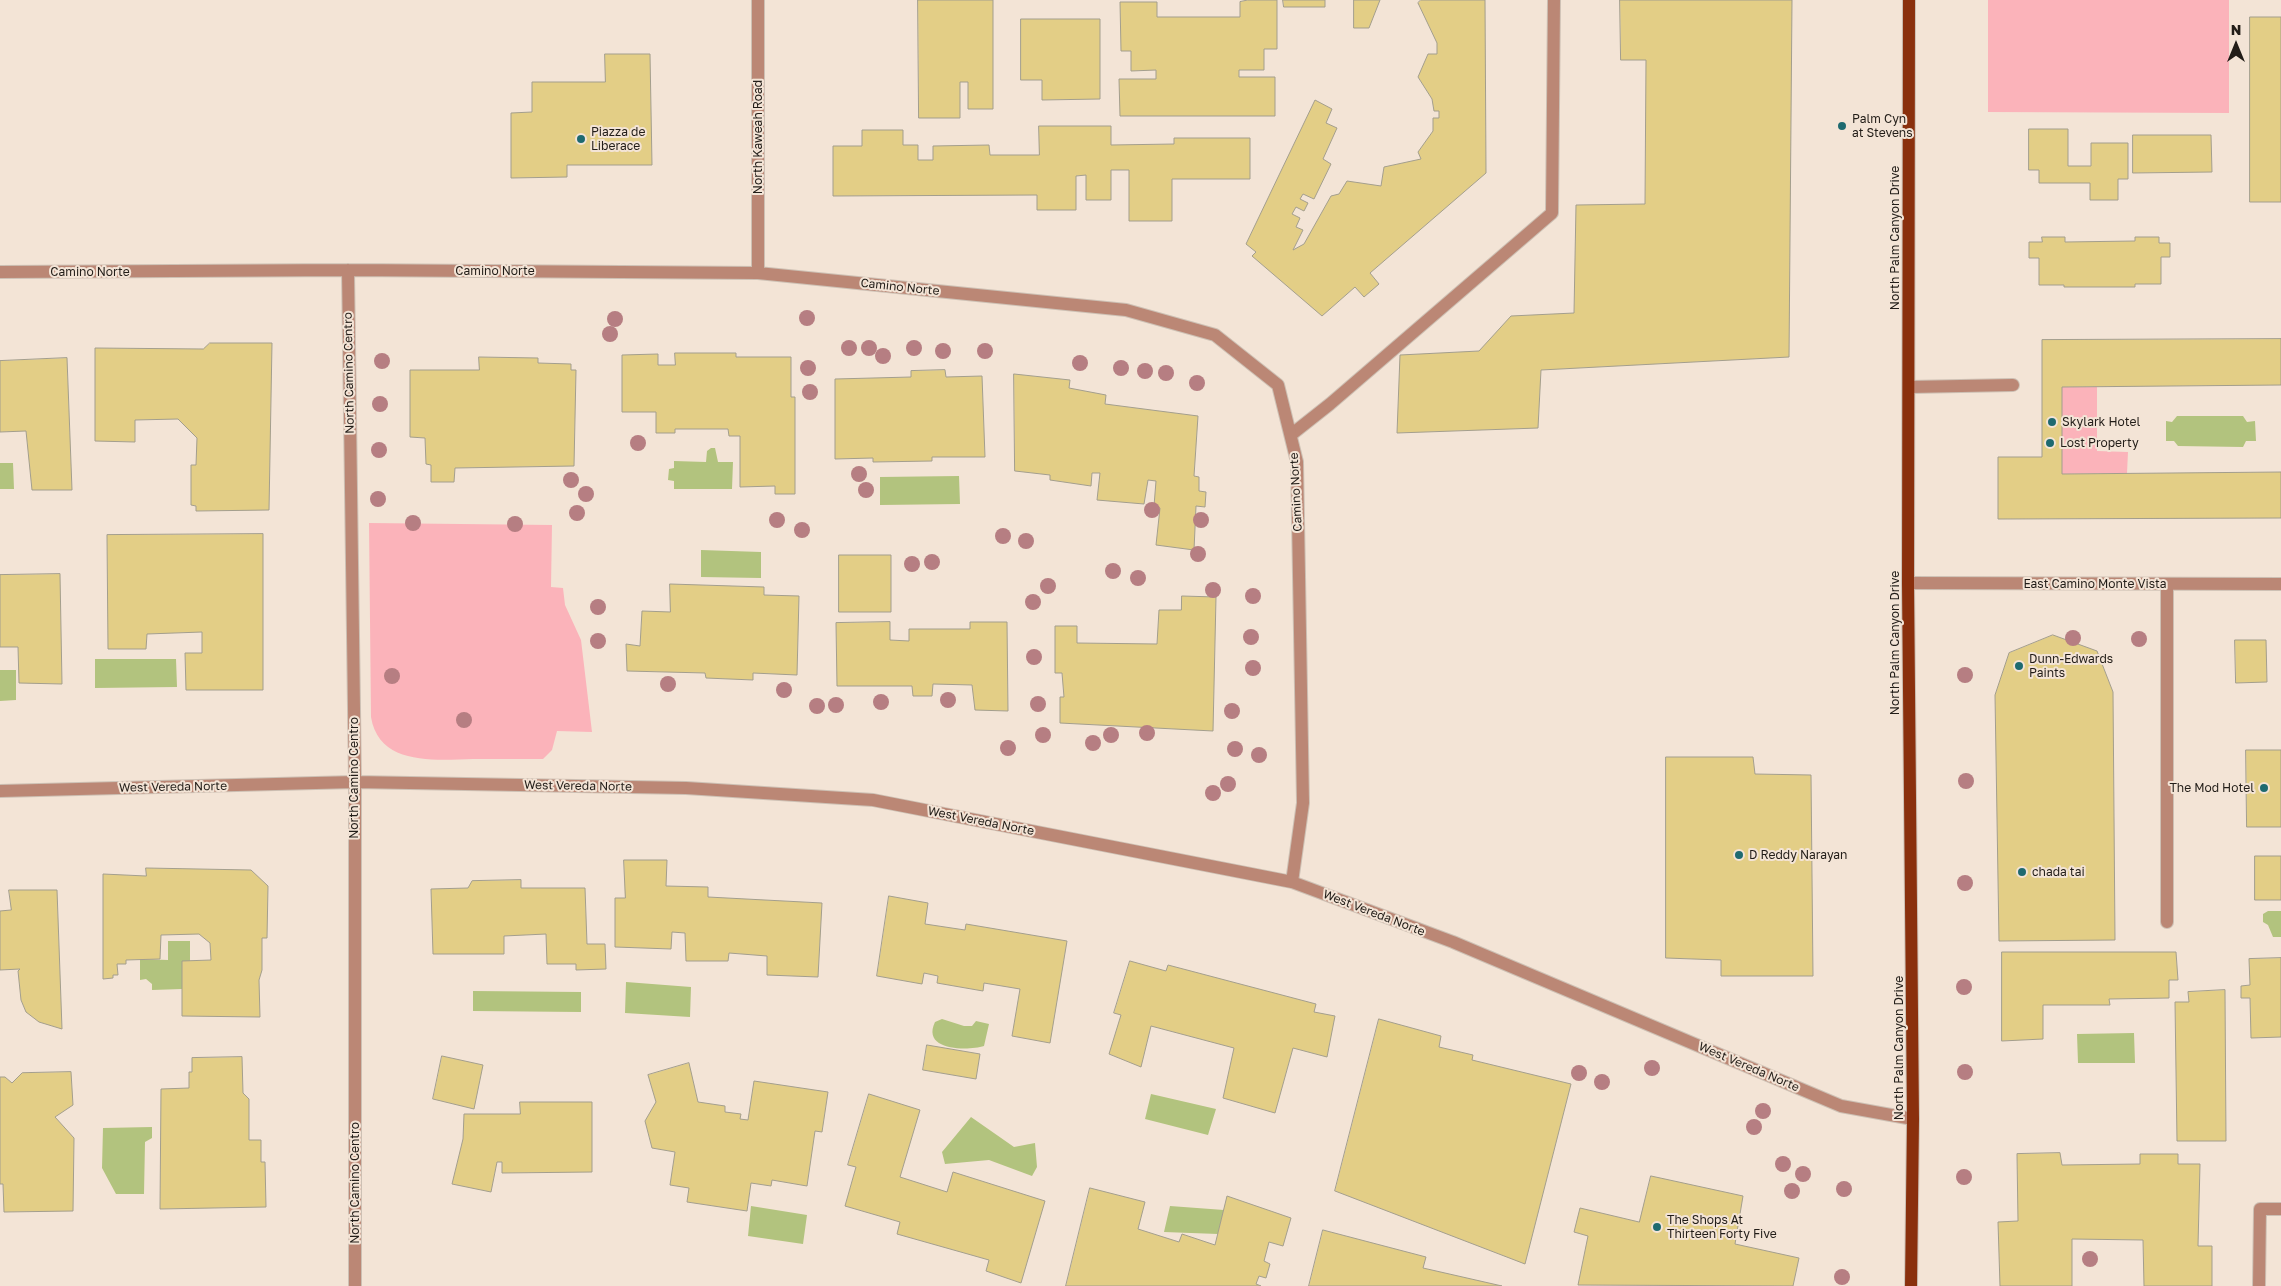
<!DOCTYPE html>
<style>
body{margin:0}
#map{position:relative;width:2281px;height:1286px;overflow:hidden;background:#f3e4d6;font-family:"Golos Text",sans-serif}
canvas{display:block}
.north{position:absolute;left:2211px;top:20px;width:50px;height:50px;-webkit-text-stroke:4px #f3e4d6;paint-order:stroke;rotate:0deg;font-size:14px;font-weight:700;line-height:20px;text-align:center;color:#221d18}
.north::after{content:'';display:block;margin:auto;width:18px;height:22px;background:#221d18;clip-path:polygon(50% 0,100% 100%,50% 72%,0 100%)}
</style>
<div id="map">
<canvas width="2281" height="1286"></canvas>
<div class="north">N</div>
</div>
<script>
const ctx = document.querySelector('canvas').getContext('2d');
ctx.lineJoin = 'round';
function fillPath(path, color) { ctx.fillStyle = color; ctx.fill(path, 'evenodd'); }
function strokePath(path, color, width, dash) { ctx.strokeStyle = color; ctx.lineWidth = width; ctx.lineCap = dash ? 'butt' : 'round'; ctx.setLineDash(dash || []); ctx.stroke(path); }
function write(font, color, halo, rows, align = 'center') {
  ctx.font = font + ' "Golos Text",sans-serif'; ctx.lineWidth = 4; ctx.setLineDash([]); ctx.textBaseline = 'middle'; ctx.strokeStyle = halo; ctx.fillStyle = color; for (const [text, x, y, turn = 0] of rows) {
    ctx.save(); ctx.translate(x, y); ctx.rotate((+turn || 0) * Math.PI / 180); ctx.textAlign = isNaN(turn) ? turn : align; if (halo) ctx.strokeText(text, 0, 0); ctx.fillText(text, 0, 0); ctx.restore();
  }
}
fillPath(new Path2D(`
 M 1988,0 L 2229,0 L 2229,113 L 1988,112 Z
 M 2062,387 L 2097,387 L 2097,451 L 2128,452 L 2127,473 L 2062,474 Z
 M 369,523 L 552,525 L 551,587 L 563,588 L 565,605 L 581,640 L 592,732 L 557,731 L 552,750 L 543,759 C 519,759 496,759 473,759 C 435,760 379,766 371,717 Z`), '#fbb3ba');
fillPath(new Path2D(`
 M 2177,416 L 2243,416 L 2247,422 L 2255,421 L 2256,441 L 2246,441 L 2243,447 L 2178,446 L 2174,441 L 2166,441 L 2166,421 L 2172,422 Z
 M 711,448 L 715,448 L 718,462 L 733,462 L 732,489 L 674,489 L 674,481 L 668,480 L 669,469 L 674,468 L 674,461 L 706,462 L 707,451 Z
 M 0,463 L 13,463 L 14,489 L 0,489 Z
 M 959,476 L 960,504 L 880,505 L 880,477 Z
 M 701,550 L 761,552 L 761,578 L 701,577 Z
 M 95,659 L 176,659 L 177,687 L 95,688 Z
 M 0,670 L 16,670 L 16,700 L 0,701 Z
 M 2268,911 L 2281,911 L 2281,937 L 2273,937 L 2268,925 L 2263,922 L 2263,914 Z
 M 168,941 L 190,941 L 190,961 L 183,961 L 182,989 L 152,990 L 152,984 L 146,979 L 140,980 L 140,959 L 168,960 Z
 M 626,982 L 691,987 L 690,1017 L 625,1013 Z
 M 473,991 L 581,992 L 581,1012 L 473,1011 Z
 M 942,1019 L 964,1026 L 972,1026 L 976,1021 L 989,1024 L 984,1046 C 968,1051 921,1051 935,1022 Z
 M 2134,1033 L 2135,1063 L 2078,1063 L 2077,1034 Z
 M 1151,1094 L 1216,1109 L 1208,1135 L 1145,1119 Z
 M 971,1117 L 1014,1147 L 1035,1143 L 1037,1167 L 1032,1176 L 989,1160 L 945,1164 L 942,1152 Z
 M 152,1127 L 152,1138 L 145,1142 L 144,1194 L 116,1194 L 102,1168 L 103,1128 Z
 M 751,1206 L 807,1215 L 803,1244 L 748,1236 Z
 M 1170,1206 L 1224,1210 L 1218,1234 L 1164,1232 Z`), '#b2c37e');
const building = new Path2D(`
 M 918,0 L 993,0 L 993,109 L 968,109 L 968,82 L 960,82 L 960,118 L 919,118 Z
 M 1248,0 L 1277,0 L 1277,49 L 1264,49 L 1264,70 L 1239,70 L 1239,77 L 1275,77 L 1275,116 L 1120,116 L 1119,79 L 1156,79 L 1156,70 L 1131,71 L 1131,51 L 1121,51 L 1120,2 L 1157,2 L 1157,17 L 1240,17 L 1240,2 Z
 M 1283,0 L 1325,0 L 1325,7 L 1284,7 Z
 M 1354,0 L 1380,0 L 1369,28 L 1354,28 Z
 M 1421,0 L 1485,0 L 1486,173 L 1370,273 L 1379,284 L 1364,297 L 1355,287 L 1322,316 L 1252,256 L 1256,252 L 1246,244 L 1315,100 L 1332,109 L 1326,123 L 1337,128 L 1323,159 L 1331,164 L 1314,199 L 1303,194 L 1300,199 L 1308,203 L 1304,211 L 1296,207 L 1292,214 L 1300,218 L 1296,227 L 1303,230 L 1293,250 L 1304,244 L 1331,196 L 1339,194 L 1347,181 L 1381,186 L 1384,167 L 1421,159 L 1418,152 L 1433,131 L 1433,118 L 1439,118 L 1439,111 L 1434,111 L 1432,99 L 1418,77 L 1428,54 L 1437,54 L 1437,43 L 1418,3 Z
 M 1620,0 L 1792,0 L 1789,357 L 1541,370 L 1538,428 L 1397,433 L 1400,355 L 1479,351 L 1511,316 L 1574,313 L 1576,205 L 1645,204 L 1646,60 L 1621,60 Z
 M 2250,17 L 2281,17 L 2281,202 L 2250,202 Z
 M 1021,19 L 1100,19 L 1100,99 L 1042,100 L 1042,80 L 1021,80 Z
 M 605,54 L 650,54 L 652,165 L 567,165 L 567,177 L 511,178 L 511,113 L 532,112 L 532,82 L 605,82 Z
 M 1039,126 L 1111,126 L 1111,145 L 1174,144 L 1174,138 L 1250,138 L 1250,179 L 1172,179 L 1172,221 L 1129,221 L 1129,170 L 1111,170 L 1111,200 L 1086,200 L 1086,175 L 1076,176 L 1076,210 L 1037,210 L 1037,195 L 833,196 L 833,146 L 862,146 L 862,130 L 903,130 L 903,145 L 918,145 L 918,160 L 933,160 L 933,146 L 989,145 L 990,155 L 1039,155 Z
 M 2029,129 L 2068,129 L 2068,166 L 2091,166 L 2091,143 L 2128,143 L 2128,179 L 2118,179 L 2118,200 L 2090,200 L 2090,183 L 2039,183 L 2039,170 L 2029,170 Z
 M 2133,135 L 2211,135 L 2212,172 L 2133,173 Z
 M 2042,237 L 2065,237 L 2065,242 L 2135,241 L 2135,237 L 2159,237 L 2159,243 L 2170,243 L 2170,257 L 2161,257 L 2161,284 L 2135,284 L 2135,287 L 2064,287 L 2064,285 L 2039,285 L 2039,258 L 2029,258 L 2029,242 L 2042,242 Z
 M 2281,339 L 2281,385 L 2062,387 L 2062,474 L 2281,472 L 2281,518 L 1998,519 L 1998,457 L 2042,457 L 2042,340 Z
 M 210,343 L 272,343 L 269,510 L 196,511 L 196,506 L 191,505 L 191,465 L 196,465 L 197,438 L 178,419 L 135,420 L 135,442 L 95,441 L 95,348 L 203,349 Z
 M 675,353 L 736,353 L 736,357 L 791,357 L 791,397 L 795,397 L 795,494 L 775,494 L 775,486 L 740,487 L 740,436 L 729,436 L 728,429 L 675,429 L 675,433 L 656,433 L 656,412 L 622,412 L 622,355 L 658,354 L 658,365 L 675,365 Z
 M 479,357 L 538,358 L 538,363 L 571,364 L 571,370 L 576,370 L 574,466 L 455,468 L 454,482 L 431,482 L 431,465 L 426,464 L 425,438 L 410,437 L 410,370 L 479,370 Z
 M 67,358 L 72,490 L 32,490 L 26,431 L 0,432 L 0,361 Z
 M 945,370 L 946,377 L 982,376 L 985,457 L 932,457 L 932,461 L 873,462 L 873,458 L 835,459 L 835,379 L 911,377 L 911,371 Z
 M 1014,374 L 1070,380 L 1069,388 L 1106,395 L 1105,404 L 1198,416 L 1194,476 L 1199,477 L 1199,491 L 1206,492 L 1205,507 L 1196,506 L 1194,550 L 1156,545 L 1160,508 L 1154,506 L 1156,481 L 1148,480 L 1144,504 L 1097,500 L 1100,473 L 1092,473 L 1091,486 L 1050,480 L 1050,475 L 1015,471 Z
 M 263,534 L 263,690 L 186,690 L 185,653 L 202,653 L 202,632 L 147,634 L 146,649 L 108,649 L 107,535 Z
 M 839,555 L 891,555 L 891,612 L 839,612 Z
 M 60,574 L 62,684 L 19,683 L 18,647 L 0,647 L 0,575 Z
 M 670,584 L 764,587 L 764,595 L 799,596 L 797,675 L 753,673 L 753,680 L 706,678 L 705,673 L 627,671 L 626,644 L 640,646 L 642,611 L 670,612 Z
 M 1182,596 L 1216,597 L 1213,731 L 1060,723 L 1060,697 L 1064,697 L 1062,673 L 1055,673 L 1055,626 L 1077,626 L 1077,643 L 1157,644 L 1159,610 L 1181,610 Z
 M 890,622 L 890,640 L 909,641 L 909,629 L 970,629 L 970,622 L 1007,622 L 1008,711 L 975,710 L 972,685 L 933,684 L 932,696 L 913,696 L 912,686 L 837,686 L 836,623 Z
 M 2053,635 L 2097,651 L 2113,692 L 2115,940 L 1999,941 L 1995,695 L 2009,653 Z
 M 2235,640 L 2266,640 L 2267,682 L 2236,683 Z
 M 2246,750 L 2281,750 L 2281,827 L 2247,827 Z
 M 1666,757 L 1753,757 L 1755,774 L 1811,775 L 1813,976 L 1721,976 L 1721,960 L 1666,958 Z
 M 2255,856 L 2281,856 L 2281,900 L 2255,900 Z
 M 624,860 L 667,860 L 666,886 L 708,887 L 708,897 L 822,903 L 818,977 L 767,975 L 767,956 L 729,953 L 728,961 L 686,961 L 685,933 L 672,932 L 671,949 L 615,947 L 615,898 L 625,898 Z
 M 146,868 L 251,870 L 268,886 L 267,938 L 262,938 L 262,970 L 259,980 L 260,1017 L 182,1016 L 182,961 L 211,960 L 210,943 L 199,934 L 161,935 L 160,959 L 126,960 L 126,964 L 117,964 L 118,975 L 113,975 L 113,978 L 103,979 L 103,874 L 146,876 Z
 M 521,880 L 521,888 L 585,888 L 587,944 L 605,944 L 606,969 L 576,970 L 576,964 L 547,964 L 546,934 L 504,936 L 504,954 L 433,954 L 431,889 L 468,888 L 472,881 Z
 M 9,890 L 57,890 L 62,1029 L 39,1022 L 26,1012 L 21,1000 L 18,971 L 20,969 L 0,970 L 0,911 L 11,910 Z
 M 889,896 L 928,903 L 925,924 L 965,930 L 966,924 L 1067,941 L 1050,1043 L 1012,1036 L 1020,989 L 984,983 L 983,991 L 937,983 L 938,976 L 924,973 L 922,984 L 877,976 Z
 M 2002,952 L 2176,952 L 2178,980 L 2169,980 L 2169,998 L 2109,999 L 2110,1005 L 2043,1005 L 2043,1039 L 2002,1041 Z
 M 2281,958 L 2281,1037 L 2251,1038 L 2250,998 L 2241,998 L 2241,986 L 2250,985 L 2249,959 Z
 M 1130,961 L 1166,971 L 1168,965 L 1316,1004 L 1314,1012 L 1335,1016 L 1327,1057 L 1293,1048 L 1275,1113 L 1223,1098 L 1234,1048 L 1151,1026 L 1141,1067 L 1109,1054 L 1121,1015 L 1114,1013 Z
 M 2225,990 L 2226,1141 L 2177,1141 L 2175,1002 L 2189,1002 L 2188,992 Z
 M 1379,1019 L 1441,1036 L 1439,1047 L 1473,1055 L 1472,1060 L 1571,1084 L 1525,1264 L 1335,1191 Z
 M 927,1045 L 980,1054 L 976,1079 L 923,1070 Z
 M 442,1056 L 483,1065 L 474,1109 L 433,1099 Z
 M 242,1057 L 243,1093 L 249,1099 L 249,1140 L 261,1140 L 261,1162 L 265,1162 L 266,1207 L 160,1209 L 161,1089 L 189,1088 L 189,1072 L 192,1072 L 192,1058 Z
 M 689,1063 L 698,1102 L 725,1106 L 725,1112 L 741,1114 L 740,1119 L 748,1120 L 754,1081 L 828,1092 L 822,1132 L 815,1131 L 807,1186 L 772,1180 L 771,1186 L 751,1183 L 747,1211 L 687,1202 L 689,1188 L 670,1185 L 675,1152 L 652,1148 L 645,1121 L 656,1102 L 648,1075 Z
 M 71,1072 L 73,1105 L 55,1117 L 74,1138 L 73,1211 L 4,1212 L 3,1184 L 0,1184 L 0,1077 L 5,1077 L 12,1083 L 22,1073 Z
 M 869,1094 L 920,1110 L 900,1177 L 947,1192 L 953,1172 L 1045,1201 L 1021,1283 L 986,1271 L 989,1260 L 897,1234 L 900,1222 L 845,1206 L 856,1167 L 848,1165 Z
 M 520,1102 L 592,1102 L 592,1172 L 502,1173 L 502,1162 L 497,1162 L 491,1192 L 452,1184 L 463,1139 L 464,1114 L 520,1114 Z
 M 2060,1153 L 2062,1165 L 2140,1164 L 2140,1154 L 2178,1154 L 2178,1164 L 2200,1164 L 2198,1246 L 2212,1246 L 2212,1286 L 2144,1286 L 2143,1240 L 2072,1239 L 2072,1286 L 2000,1286 L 1998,1222 L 2018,1221 L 2017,1154 Z
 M 1651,1176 L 1743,1196 L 1735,1244 L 1799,1258 L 1793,1286 L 1578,1285 L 1588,1236 L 1574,1232 L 1580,1208 L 1639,1222 Z
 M 1090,1188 L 1145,1202 L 1138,1229 L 1179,1242 L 1182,1234 L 1215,1245 L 1227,1196 L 1291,1218 L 1283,1246 L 1269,1242 L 1264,1261 L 1270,1264 L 1266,1278 L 1259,1276 L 1256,1284 L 1261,1286 L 1066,1286 Z
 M 1323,1230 L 1426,1257 L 1423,1268 L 1502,1286 L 1309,1286 Z`);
fillPath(building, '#e3ce86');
strokePath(building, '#a39e8d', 1);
const service = new Path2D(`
 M 1909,387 L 2013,385
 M 1292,434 L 1330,404 L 1552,213 L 1554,0
 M 2167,584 L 2167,922
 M 2259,1286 L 2260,1209 L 2281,1209`);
const minor = new Path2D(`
 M 348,270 L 355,782 L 355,1286
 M 0,272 L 348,270 L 758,273 L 1126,310 L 1215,335 L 1278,385 L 1297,462 L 1303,803 L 1292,882
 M 758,273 L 758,0
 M 1908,583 L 2281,584
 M 0,791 L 355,782 L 686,788 L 873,800 L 1292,882 L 1453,942 L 1841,1106 L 1913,1119`);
const primary = new Path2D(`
 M 1909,0 L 1908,583 L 1913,1119 L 1911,1286`);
strokePath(service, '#cdc0b4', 14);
strokePath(minor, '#cdc0b4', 14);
strokePath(primary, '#cdc0b4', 14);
strokePath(service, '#bb8775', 12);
strokePath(minor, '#bb8775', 12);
strokePath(primary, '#8a300d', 12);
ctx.fillStyle = '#b67e82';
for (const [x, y] of [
 [807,318],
 [615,319],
 [610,334],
 [849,348],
 [869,348],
 [914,348],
 [943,351],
 [985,351],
 [883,356],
 [382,361],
 [1080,363],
 [808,368],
 [1121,368],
 [1145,371],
 [1166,373],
 [1197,383],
 [810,392],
 [380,404],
 [638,443],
 [379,450],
 [859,474],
 [571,480],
 [866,490],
 [586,494],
 [378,499],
 [1152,510],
 [577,513],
 [777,520],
 [1201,520],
 [413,523],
 [515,524],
 [802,530],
 [1003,536],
 [1026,541],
 [1198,554],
 [932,562],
 [912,564],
 [1113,571],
 [1138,578],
 [1048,586],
 [1213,590],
 [1253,596],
 [1033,602],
 [598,607],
 [1251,637],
 [2073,638],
 [2139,639],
 [598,641],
 [1034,657],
 [1253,668],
 [1965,675],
 [392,676],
 [668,684],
 [784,690],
 [948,700],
 [881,702],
 [1038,704],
 [836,705],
 [817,706],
 [1232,711],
 [464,720],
 [1147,733],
 [1043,735],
 [1111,735],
 [1093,743],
 [1008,748],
 [1235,749],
 [1259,755],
 [1966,781],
 [1228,784],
 [1213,793],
 [1965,883],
 [1964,987],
 [1652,1068],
 [1965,1072],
 [1579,1073],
 [1602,1082],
 [1763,1111],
 [1754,1127],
 [1783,1164],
 [1803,1174],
 [1964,1177],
 [1844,1189],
 [1792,1191],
 [2090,1259],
 [1842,1277]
]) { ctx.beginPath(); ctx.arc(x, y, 8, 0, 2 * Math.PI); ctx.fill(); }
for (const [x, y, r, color] of [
 [1842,126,5,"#1e6a70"],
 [581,139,5,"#1e6a70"],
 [2052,422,5,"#1e6a70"],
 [2050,443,5,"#1e6a70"],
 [2019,666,5,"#1e6a70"],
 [2264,788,5,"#1e6a70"],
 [1739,855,5,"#1e6a70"],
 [2022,872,5,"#1e6a70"],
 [1657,1227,5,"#1e6a70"]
]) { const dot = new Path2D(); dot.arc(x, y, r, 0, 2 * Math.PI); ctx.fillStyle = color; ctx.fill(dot); strokePath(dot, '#f3e4d6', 2); }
write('12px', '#221d18', '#f3e4d6', [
 ["Palm Cyn",1852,119],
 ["at Stevens",1852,133],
 ["Piazza de",591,132],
 ["Liberace",591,146],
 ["Skylark Hotel",2062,422],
 ["Lost Property",2060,443],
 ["Dunn-Edwards",2029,659],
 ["Paints",2029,673],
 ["The Mod Hotel",2254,788,"right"],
 ["D Reddy Narayan",1749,855],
 ["chada tai",2032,872],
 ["The Shops At",1667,1220],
 ["Thirteen Forty Five",1667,1234]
], 'left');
write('12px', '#221d18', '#f3e4d6', [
 ["North Kaweah Road",758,137,-90],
 ["North Palm Canyon Drive",1895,238,-90],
 ["Camino Norte",495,271],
 ["Camino Norte",90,272],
 ["Camino Norte",900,287,6],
 ["North Camino Centro",349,373,-91],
 ["Camino Norte",1296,492,-93],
 ["East Camino Monte Vista",2095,584],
 ["North Palm Canyon Drive",1895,643,-90],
 ["North Camino Centro",354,778,-90],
 ["West Vereda Norte",578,786,1],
 ["West Vereda Norte",173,787,-1],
 ["West Vereda Norte",981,821,11],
 ["West Vereda Norte",1374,913,21],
 ["North Palm Canyon Drive",1899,1048,-90],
 ["West Vereda Norte",1749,1067,23],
 ["North Camino Centro",355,1183,-90]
]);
</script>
